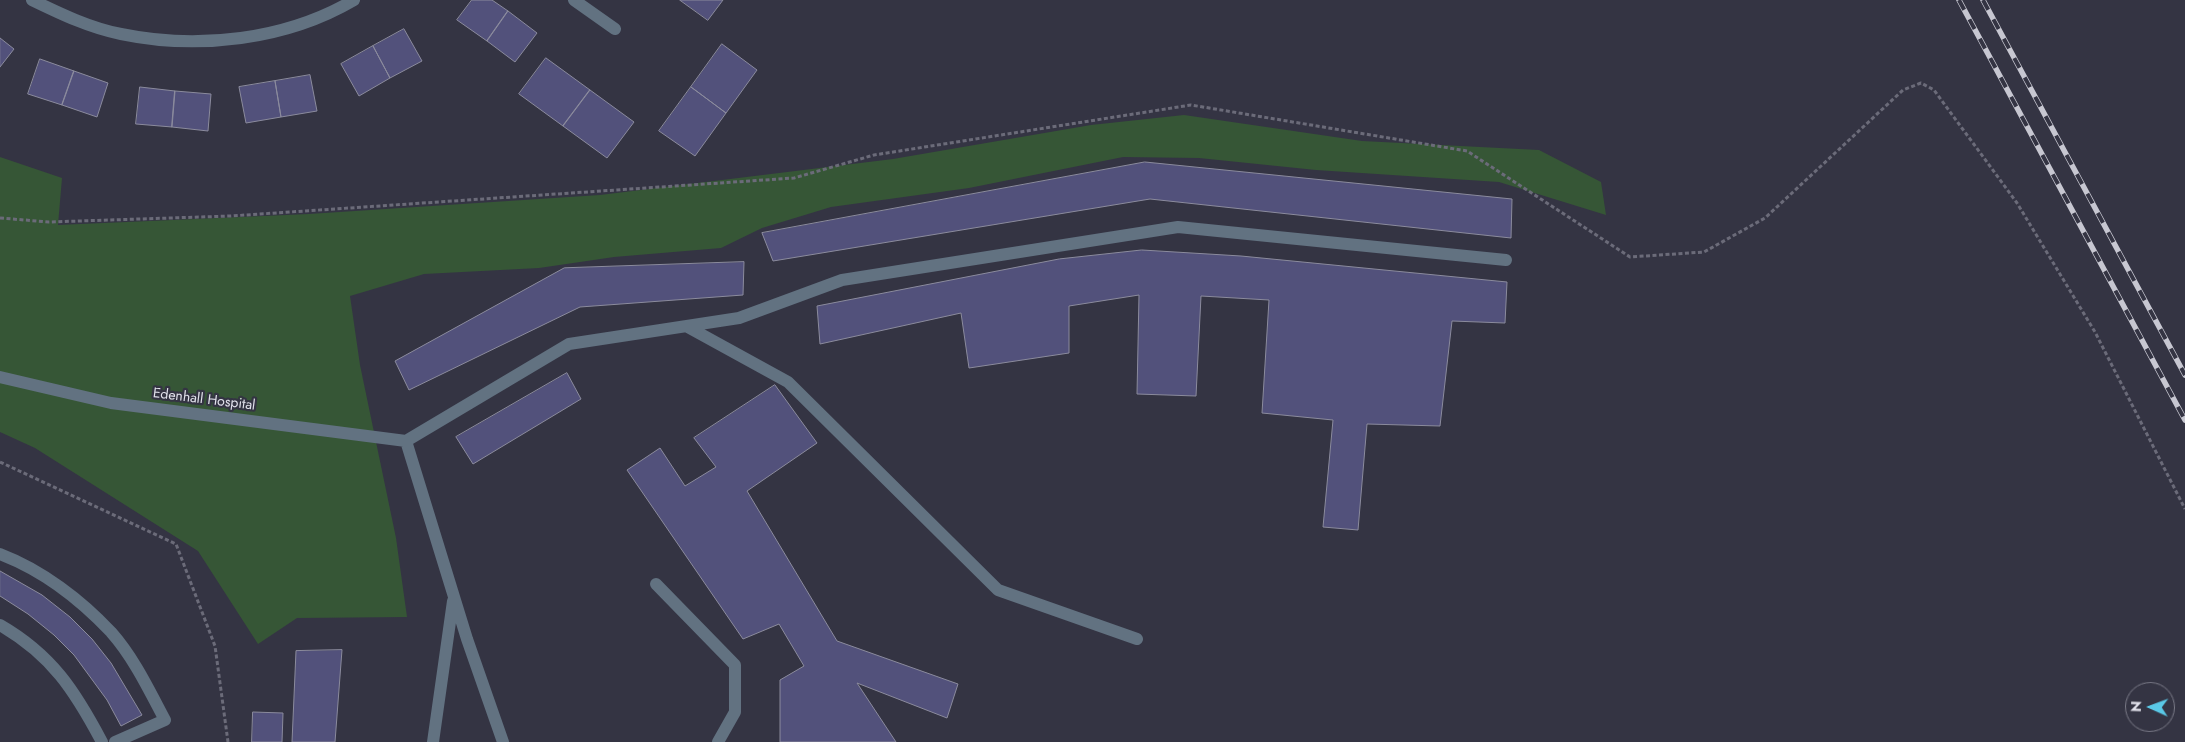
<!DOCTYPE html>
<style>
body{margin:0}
#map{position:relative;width:2185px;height:742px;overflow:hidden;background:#343443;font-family:Jost,sans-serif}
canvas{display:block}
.north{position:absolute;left:2125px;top:682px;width:50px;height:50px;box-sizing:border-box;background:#343443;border:1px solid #7a7a87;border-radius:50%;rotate:272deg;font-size:14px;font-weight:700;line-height:20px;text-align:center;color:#e2e2ec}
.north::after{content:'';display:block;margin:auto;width:18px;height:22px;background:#5ac8e6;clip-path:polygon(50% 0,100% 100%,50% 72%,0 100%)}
</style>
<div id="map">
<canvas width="2185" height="742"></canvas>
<div class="north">N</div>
</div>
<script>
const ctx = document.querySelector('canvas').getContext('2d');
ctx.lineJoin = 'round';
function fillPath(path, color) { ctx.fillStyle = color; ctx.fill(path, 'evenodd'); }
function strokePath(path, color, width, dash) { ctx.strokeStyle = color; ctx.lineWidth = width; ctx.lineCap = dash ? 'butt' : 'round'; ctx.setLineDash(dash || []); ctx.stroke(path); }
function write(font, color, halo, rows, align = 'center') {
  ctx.font = font + ' Jost,sans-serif'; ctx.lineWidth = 4.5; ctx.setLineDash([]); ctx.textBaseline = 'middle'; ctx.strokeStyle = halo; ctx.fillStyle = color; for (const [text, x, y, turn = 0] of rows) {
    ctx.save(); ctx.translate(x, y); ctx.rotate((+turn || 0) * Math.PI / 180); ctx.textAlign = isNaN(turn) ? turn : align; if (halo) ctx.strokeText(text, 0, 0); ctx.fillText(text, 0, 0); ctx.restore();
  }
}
fillPath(new Path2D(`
 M 1184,115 L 1362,141 L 1539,150 L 1601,182 L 1606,215 L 1499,182 L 1316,170 L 1199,158 L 1123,157 L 969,188 L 831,207 L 762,228 L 721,248 L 614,257 L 539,268 L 424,274 L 350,296 L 360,365 L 396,538 L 407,617 L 297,618 L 258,644 L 198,551 L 35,448 L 0,432 L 0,157 L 62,178 L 58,225 L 309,214 L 600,195 L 893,159 L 1091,125 Z`), '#365636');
const building = new Path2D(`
 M 472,0 L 492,0 L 508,11 L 487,41 L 457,20 Z
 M 680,0 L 723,0 L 708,20 Z
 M 508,11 L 537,33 L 515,62 L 487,41 Z
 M 404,29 L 422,61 L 390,78 L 373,46 Z
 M 0,38 L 14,49 L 0,67 Z
 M 722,44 L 757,70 L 726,113 L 691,87 Z
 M 373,46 L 390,78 L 359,96 L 341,64 Z
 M 546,58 L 590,90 L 563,126 L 519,94 Z
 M 40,59 L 74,71 L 62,105 L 28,94 Z
 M 74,71 L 108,83 L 97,117 L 62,105 Z
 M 310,75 L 317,111 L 281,117 L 275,81 Z
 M 275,81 L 281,117 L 246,123 L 239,87 Z
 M 140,87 L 175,91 L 172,127 L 136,124 Z
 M 691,87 L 726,113 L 695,156 L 659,131 Z
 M 590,90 L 634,122 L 607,158 L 563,126 Z
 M 175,91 L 211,94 L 208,131 L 172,127 Z
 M 1145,162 L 1512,199 L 1511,238 L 1150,199 L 773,261 L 762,233 Z
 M 1142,250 L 1241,256 L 1507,282 L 1505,323 L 1452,321 L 1440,426 L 1367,424 L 1358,530 L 1323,527 L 1333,420 L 1262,413 L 1269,300 L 1201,296 L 1196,396 L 1137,394 L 1139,295 L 1069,306 L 1069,353 L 969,368 L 961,313 L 820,344 L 817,306 L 1059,259 Z
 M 744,262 L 743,295 L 580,307 L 409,390 L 395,361 L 564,268 Z
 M 567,373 L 581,399 L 473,464 L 456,437 Z
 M 775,385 L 817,443 L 747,491 L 837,641 L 958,684 L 947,718 L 857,683 L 896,742 L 780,742 L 780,680 L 804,666 L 779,624 L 743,639 L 627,470 L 660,448 L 685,486 L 716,467 L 694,438 Z
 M 0,571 L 42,595 L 70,617 L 92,639 L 111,663 L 142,715 L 121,726 L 107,700 L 74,655 L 54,635 L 28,614 L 0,596 Z
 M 342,650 L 335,742 L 292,742 L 296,651 Z
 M 253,712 L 283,713 L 282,742 L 252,742 Z`);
fillPath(building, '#52517b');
strokePath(building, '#8b8b9d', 1);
strokePath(new Path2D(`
 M 0,218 L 49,222 L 231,216 L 794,178 L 874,155 L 1191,105 L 1467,151 L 1630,257 L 1704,252 L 1765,218 L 1903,90 L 1921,83 L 1934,90 L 2017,203 L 2095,332 L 2185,509
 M 0,462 L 176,544 L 215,646 L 228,742`), '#6b6b79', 3, [4, 2.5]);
strokePath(new Path2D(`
 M 32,0 C 61,14 90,28 121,34 C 198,50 286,40 354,0
 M 574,0 L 615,29
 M 686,326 L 788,382 L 998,590 L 1137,639
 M 0,377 L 111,403 L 406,441
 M 406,441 L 569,344 L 739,318 L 842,280 L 1178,227 L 1506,260
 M 406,441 L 467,639 L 503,742
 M 0,554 C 42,570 81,600 111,632 C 134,658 149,690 165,720 L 115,742
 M 656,584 L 735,665 L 735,712 L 718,742
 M 0,625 C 52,655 75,691 102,742
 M 433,742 L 453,601`), '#627281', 12);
const rail = new Path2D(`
 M 1959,0 L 2185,420
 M 1983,0 L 2185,375`);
strokePath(rail, '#c7c7d1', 5.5);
strokePath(rail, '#343443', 4, [11]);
write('14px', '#e2e2ec', '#343443', [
 ["Edenhall Hospital",204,400,7]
]);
</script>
